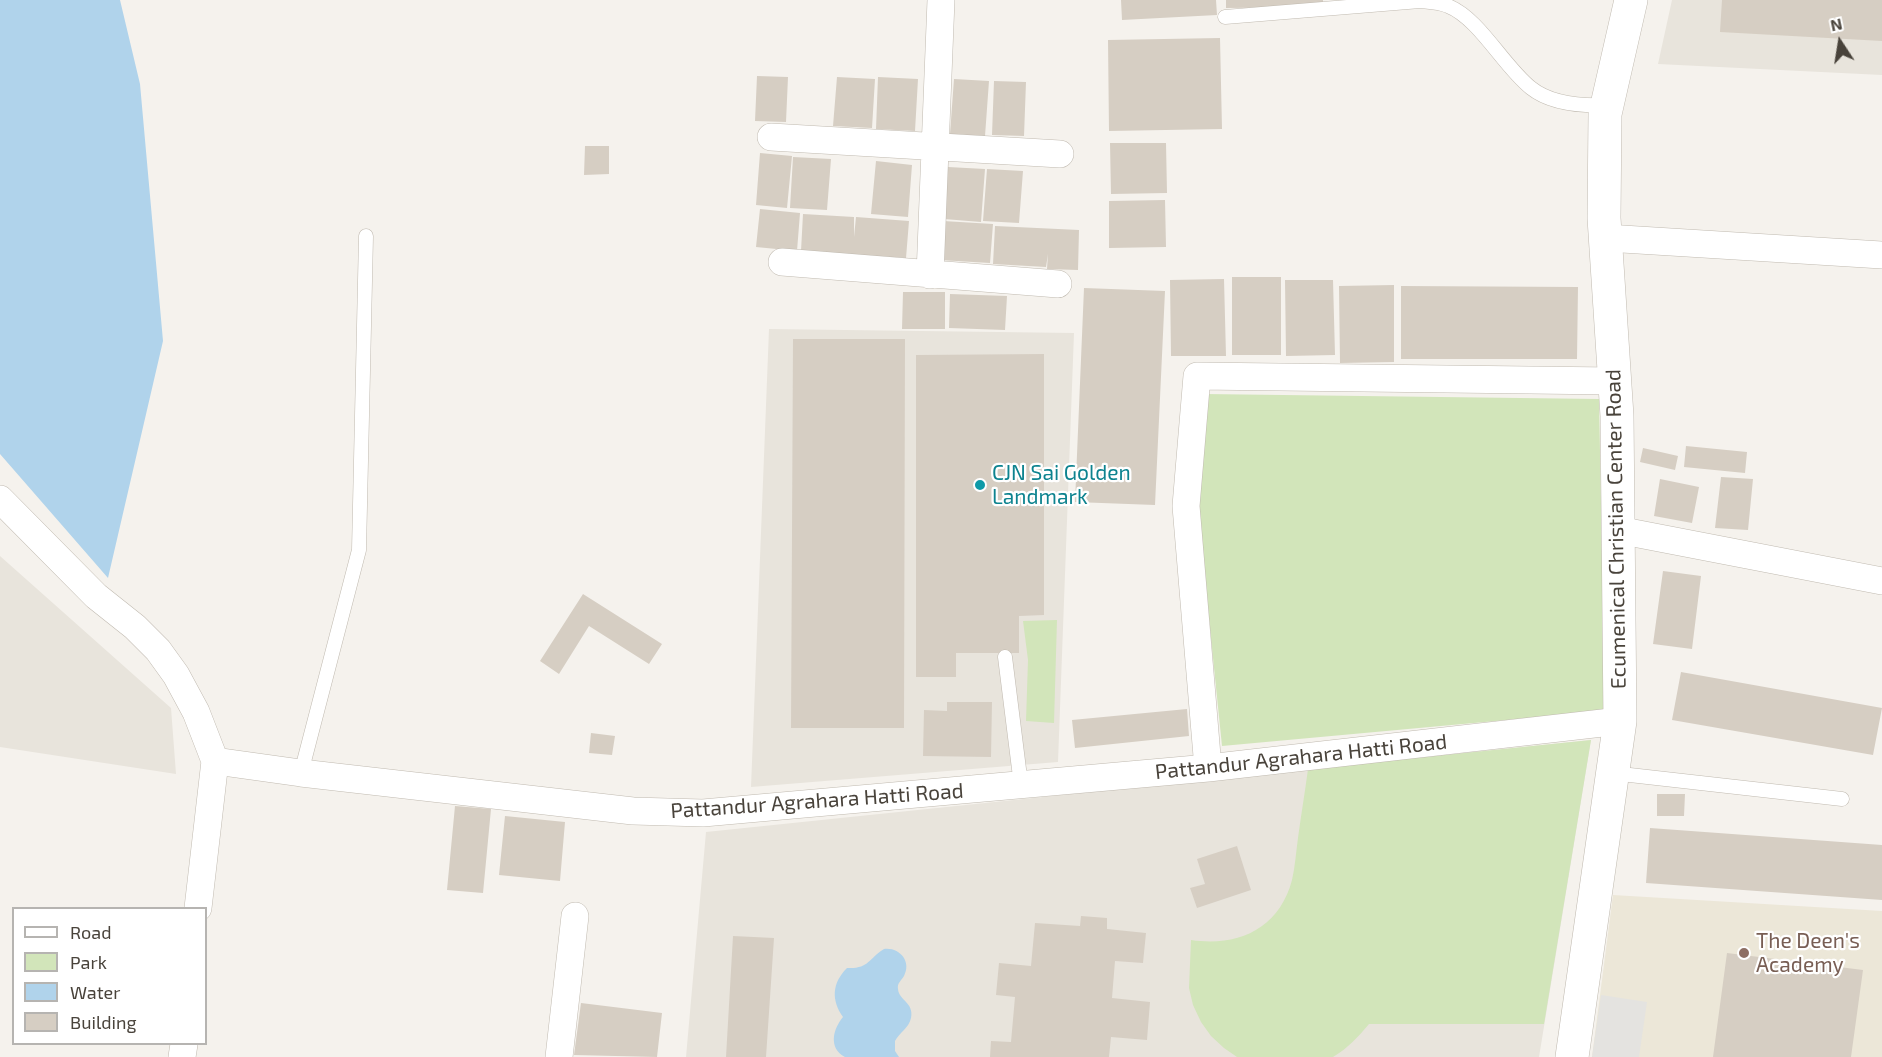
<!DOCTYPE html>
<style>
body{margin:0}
#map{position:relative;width:1882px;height:1057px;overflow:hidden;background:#f5f2ed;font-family:"Exo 2",sans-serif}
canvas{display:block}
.legend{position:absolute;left:12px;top:907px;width:195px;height:138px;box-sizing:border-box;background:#fff;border:2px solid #b6b4b1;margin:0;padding:8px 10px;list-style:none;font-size:18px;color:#49433b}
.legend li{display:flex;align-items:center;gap:12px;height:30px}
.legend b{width:30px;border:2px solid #b6b4b1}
.north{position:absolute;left:1810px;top:12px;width:60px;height:60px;-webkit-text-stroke:4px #fff;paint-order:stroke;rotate:348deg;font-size:16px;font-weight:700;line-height:24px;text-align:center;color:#49433b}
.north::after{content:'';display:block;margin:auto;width:21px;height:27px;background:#49433b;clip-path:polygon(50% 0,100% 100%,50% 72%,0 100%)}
</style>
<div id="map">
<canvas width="1882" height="1057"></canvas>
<ul class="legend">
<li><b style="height:8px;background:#fff"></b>Road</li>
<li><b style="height:16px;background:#d2e5ba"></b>Park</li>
<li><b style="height:16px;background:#b0d3eb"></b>Water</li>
<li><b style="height:16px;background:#d6cec3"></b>Building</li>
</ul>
<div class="north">N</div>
</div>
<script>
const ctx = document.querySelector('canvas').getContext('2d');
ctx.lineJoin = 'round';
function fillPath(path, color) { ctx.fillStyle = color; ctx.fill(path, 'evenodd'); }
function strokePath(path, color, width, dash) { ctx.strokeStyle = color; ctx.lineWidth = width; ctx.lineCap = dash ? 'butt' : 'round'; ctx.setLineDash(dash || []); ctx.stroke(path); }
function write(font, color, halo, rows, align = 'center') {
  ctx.font = font + ' "Exo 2",sans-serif'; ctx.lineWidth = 4.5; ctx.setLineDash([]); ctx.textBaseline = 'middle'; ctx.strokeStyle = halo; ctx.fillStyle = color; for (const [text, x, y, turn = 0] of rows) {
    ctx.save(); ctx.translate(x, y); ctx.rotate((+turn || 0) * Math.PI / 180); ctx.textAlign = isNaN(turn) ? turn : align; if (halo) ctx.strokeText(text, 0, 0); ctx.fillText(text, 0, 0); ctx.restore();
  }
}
fillPath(new Path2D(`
 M 1672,0 L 1882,0 L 1882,75 L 1658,64 Z
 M 769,329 L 1074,333 L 1058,762 L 751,787 Z
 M 0,556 L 171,708 L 176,774 L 0,747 Z
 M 1591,740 L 1539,1057 L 686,1057 L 706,832 Z`), '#e8e4dc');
fillPath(new Path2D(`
 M 1613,895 L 1882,911 L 1882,1057 L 1592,1057 Z`), '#ece7d8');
fillPath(new Path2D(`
 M 1204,394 L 1599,399 L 1605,711 L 1222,746 L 1198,511 Z
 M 1057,620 L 1054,723 L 1026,721 L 1028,660 L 1023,621 Z
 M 1591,740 L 1544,1024 L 1369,1024 C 1358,1037 1348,1048 1333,1057 L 1237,1057 L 1224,1048 L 1211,1036 L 1201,1022 L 1193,1005 L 1189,988 L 1191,940 C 1238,947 1279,929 1292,880 C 1295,867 1296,852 1298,838 C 1301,815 1305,792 1308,769 Z`), '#d2e5ba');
fillPath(new Path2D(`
 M 1601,995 L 1647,1002 L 1639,1057 L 1592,1057 Z`), '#e4e3e0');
fillPath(new Path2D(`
 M 0,0 L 120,0 L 140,84 L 163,341 L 108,578 L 0,454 Z
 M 884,949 C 899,947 912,961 904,976 C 901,981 897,983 898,989 C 899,1001 914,1002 911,1018 C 909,1028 899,1033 895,1041 L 895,1051 L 899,1057 L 845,1057 C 828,1048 833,1029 843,1017 C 831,1000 832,983 847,968 C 869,969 868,959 884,949 Z`), '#b0d3eb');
fillPath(new Path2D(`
 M 1121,0 L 1216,0 L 1217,15 L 1122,20 Z
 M 1226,0 L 1323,0 L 1323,7 L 1226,8 Z
 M 1722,0 L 1882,0 L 1882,41 L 1720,32 Z
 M 1220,38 L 1222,129 L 1109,131 L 1108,40 Z
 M 757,76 L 788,77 L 786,122 L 755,121 Z
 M 837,77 L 875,79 L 872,128 L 833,126 Z
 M 878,77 L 918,79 L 915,131 L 876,129 Z
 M 954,79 L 989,81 L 985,136 L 950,134 Z
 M 994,81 L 1026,82 L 1024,136 L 992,135 Z
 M 1110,143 L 1166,143 L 1167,193 L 1111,194 Z
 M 585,146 L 609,146 L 609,174 L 584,175 Z
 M 760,153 L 792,156 L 787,208 L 756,205 Z
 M 793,157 L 831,159 L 827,210 L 790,208 Z
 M 876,161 L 912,165 L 908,217 L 871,214 Z
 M 948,167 L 985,169 L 981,222 L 944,219 Z
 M 987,169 L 1023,171 L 1019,223 L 983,221 Z
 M 1165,200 L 1166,247 L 1109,248 L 1109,201 Z
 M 760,209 L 800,213 L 797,251 L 756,247 Z
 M 803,214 L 854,217 L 854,237 L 856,217 L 909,221 L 906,258 L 801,251 Z
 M 943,221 L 993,224 L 990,263 L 940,260 Z
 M 995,226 L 1079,230 L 1078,270 L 1047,269 L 1048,254 L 1046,267 L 993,264 Z
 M 1232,277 L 1281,277 L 1281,355 L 1232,355 Z
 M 1224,279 L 1226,356 L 1171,356 L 1170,280 Z
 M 1285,280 L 1333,280 L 1335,355 L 1286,356 Z
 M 1394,285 L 1394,362 L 1340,363 L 1339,286 Z
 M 1401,286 L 1578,287 L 1577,359 L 1401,359 Z
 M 1084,288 L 1165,291 L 1155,505 L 1075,502 Z
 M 903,292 L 945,292 L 945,329 L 902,329 Z
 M 950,294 L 1007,296 L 1005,330 L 949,328 Z
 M 793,339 L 905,339 L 904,728 L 791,728 Z
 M 1044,354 L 1044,615 L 1019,616 L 1019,653 L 956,653 L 956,677 L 916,677 L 916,355 Z
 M 1686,446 L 1747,452 L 1745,473 L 1684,467 Z
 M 1643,448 L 1678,456 L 1675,470 L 1640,462 Z
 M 1721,477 L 1753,479 L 1748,530 L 1715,528 Z
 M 1660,479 L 1699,487 L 1692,523 L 1654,516 Z
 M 1663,571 L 1701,576 L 1692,649 L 1653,644 Z
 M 583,594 L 662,644 L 649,664 L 589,626 L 559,674 L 540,661 Z
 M 1681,672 L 1882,708 L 1873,755 L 1672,720 Z
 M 947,702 L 992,702 L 991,757 L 923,756 L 924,710 L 947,711 Z
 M 1187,709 L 1189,736 L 1075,748 L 1072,720 Z
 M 591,733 L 615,736 L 612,755 L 589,753 Z
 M 1657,794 L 1685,794 L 1684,816 L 1657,816 Z
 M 455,806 L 491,809 L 483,893 L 447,890 Z
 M 505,816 L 565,822 L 560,881 L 499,875 Z
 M 1650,828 L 1882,845 L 1882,900 L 1646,883 Z
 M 1237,846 L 1251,890 L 1197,908 L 1190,888 L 1205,884 L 1197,859 Z
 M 1081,916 L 1107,918 L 1107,929 L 1146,933 L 1143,963 L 1115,961 L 1112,998 L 1150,1002 L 1147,1040 L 1111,1037 L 1109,1057 L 990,1057 L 991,1041 L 1011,1042 L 1015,997 L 996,995 L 999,963 L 1031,966 L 1035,923 L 1080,926 Z
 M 733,936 L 774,938 L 766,1057 L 726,1057 Z
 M 1727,953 L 1863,970 L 1851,1057 L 1713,1057 Z
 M 581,1003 L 662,1013 L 657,1057 L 574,1055 Z`), '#d6cec3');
const service = new Path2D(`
 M 1225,17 L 1420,1 C 1430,2 1439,2 1448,6 C 1479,18 1504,67 1531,88 C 1551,104 1583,106 1607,105
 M 1005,657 L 1021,785
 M 301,773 L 359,550 L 366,236
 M 1612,773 L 1842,799`);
const minor = new Path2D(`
 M 771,137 L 1060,154
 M 1606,238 L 1882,255
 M 782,262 L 1058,284
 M 930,275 L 941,0
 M 0,499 L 96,596 L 135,627 L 158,650 L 176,675 L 196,712 L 215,761 L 198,908
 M 1618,530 L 1882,581
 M 215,761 L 301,773 L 633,811 L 703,813 L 1208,768 L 1620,721
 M 1208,768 L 1186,506 L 1197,376 L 1613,381
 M 182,1057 L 184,1044
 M 559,1057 L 575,916`);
const tertiary = new Path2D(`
 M 1572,1057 L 1620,721 L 1617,416 L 1604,218 L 1605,114 L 1631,0`);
strokePath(service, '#c0bab0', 15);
strokePath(minor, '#c0bab0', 28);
strokePath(tertiary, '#c0bab0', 34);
strokePath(service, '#fff', 14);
strokePath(minor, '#fff', 27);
strokePath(tertiary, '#fff', 33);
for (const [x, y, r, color] of [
 [980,485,6,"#0f9aa8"],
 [1744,953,6,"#8d6e63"]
]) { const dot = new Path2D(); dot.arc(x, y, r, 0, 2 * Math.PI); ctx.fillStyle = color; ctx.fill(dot); strokePath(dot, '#fff', 2); }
write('21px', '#0d838f', '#fff', [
 ["CJN Sai Golden",992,473],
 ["Landmark",992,497]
], 'left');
write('21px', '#49433b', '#fff', [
 ["Ecumenical Christian Center Road",1616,529,-91],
 ["Pattandur Agrahara Hatti Road",1301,757,-6],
 ["Pattandur Agrahara Hatti Road",817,801,-4]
]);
write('21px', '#785e54', '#fff', [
 ["The Deen's",1756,941],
 ["Academy",1756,965]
], 'left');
</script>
